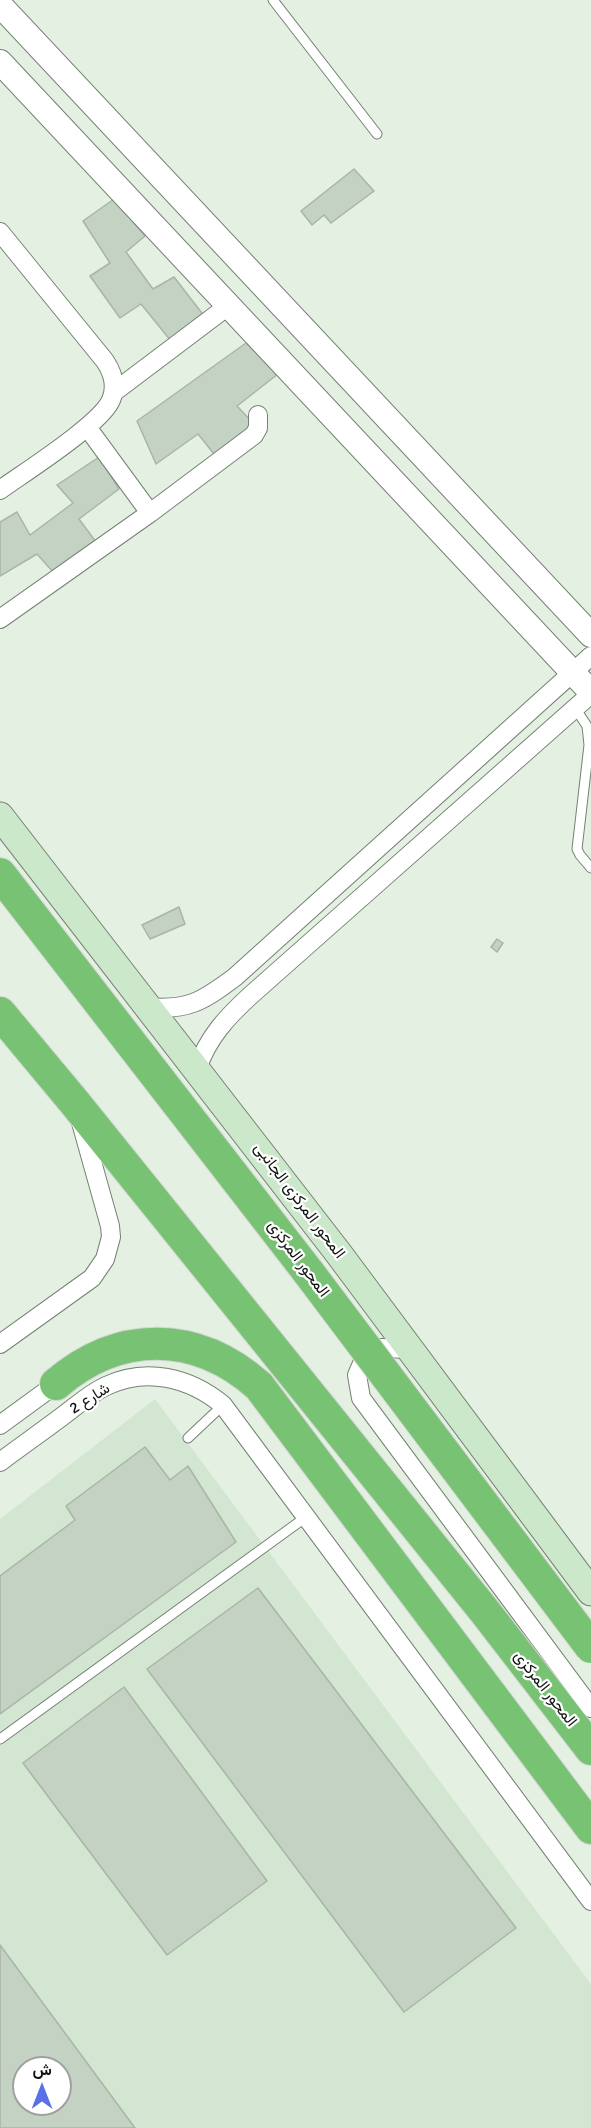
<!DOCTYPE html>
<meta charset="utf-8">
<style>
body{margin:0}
#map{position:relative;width:591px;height:2128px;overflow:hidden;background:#e4f1e2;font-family:Signika,Vazirmatn,sans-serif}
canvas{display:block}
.north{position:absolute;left:12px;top:2056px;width:60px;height:60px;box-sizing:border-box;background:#fff;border:2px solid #a0a19f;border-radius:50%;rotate:0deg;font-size:16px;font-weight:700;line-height:24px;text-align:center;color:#111510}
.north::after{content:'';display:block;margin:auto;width:21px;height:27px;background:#5970e7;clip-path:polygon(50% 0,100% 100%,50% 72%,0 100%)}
</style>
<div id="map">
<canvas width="591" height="2128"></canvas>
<div class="north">ش</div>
</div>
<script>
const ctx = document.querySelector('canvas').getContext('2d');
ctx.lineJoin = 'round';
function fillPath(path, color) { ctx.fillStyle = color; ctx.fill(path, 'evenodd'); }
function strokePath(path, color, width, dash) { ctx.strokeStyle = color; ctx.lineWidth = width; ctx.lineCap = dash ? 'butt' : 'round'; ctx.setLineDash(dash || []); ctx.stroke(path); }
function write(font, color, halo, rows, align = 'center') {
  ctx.font = font + ' Signika,Vazirmatn,sans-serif'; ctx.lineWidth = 4.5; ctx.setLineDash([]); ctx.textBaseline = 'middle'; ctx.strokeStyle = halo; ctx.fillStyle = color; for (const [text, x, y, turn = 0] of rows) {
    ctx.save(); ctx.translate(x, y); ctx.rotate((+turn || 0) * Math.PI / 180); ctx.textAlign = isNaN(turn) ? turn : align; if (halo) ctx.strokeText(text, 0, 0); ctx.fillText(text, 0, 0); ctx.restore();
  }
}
fillPath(new Path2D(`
 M 155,1399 L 591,1984 L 591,2128 L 0,2128 L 0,1519 ZM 24,2068 L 60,2068 L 60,2104 L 24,2104 Z`), '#d3e6d2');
const building = new Path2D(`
 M 354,169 L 374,191 L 331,223 L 324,215 L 312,225 L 301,211 Z
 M 114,199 L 145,236 L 126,252 L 153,289 L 174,277 L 205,317 L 171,341 L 141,304 L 120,318 L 90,276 L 110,263 L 83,221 Z
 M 246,343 L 278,374 L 237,406 L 255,425 L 214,454 L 198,434 L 156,464 L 137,421 Z
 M 99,457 L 119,489 L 79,519 L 96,542 L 54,573 L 37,554 L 0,576 L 0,522 L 17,512 L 30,535 L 73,503 L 57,485 Z
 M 179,907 L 185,924 L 150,939 L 142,925 Z
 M 497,939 L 503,943 L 497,952 L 491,947 Z
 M 145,1447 L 170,1480 L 188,1466 L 236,1542 L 0,1714 L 0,1576 L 75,1520 L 66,1506 Z
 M 258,1588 L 516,1928 L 404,2012 L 147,1669 Z
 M 124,1687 L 267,1881 L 167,1955 L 23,1763 Z
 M 0,1945 L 135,2128 L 0,2128 ZM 24,2068 L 60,2068 L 60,2104 L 24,2104 Z`);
fillPath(building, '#c4d2c3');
strokePath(building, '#a8b5a7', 1.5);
const service = new Path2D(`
 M 273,0 L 377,134
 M 575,708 L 587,726 L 589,745 L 577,849 L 580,855 L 591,868
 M 188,1438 L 223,1405
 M 0,1739 L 306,1517`);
const minor = new Path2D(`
 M 0,232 L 105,361 C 113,373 117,386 111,400 C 101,424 25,472 0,490
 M 114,392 L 228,306
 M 87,427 L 150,513
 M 0,619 L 150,513 L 254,435 L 258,428 L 258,415
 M 147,1007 C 188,1011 203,1001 235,977 L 591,656
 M 197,1069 C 208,1037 227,1017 251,995 L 591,694
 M 0,1344 L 92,1278 L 105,1259 L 111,1237 L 110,1226 L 80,1119
 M 410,1349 L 382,1348 L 364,1359 L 357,1375 L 361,1398 L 591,1708
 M 0,1425 L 56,1384
 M 0,1462 C 20,1447 40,1433 60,1418 C 75,1407 89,1394 106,1386 C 146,1367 189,1377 223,1405 L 591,1901`);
const tertiary = new Path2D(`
 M 0,5 L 591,635
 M 0,62 L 591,692`);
const secondary = new Path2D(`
 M 0,816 L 339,1254 L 591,1592`);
const trunk = new Path2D(`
 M 0,874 L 309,1273
 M 0,1013 L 75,1103 L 486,1613 L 591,1749
 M 56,1384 C 119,1330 196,1330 259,1386 L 591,1828`);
strokePath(service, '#758174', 11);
strokePath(minor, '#758174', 20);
strokePath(tertiary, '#758174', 26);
strokePath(secondary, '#758174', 29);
strokePath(trunk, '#d4d5d4', 34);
strokePath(service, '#fff', 9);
strokePath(minor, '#fff', 18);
strokePath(tertiary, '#fff', 24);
strokePath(secondary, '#cce8cb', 27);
strokePath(trunk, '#78c274', 32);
const trunkBridge = new Path2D(`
 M 309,1273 L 591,1647`);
strokePath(trunkBridge, '#d4d5d4', 34, []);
strokePath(trunkBridge, '#78c274', 32);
write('16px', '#111510', '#fff', [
 ["المحور المركزى الجانبى",299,1201,53],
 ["المحور المركزى",298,1259,53],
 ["شارع 2",90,1399,-32],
 ["المحور المركزى",545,1689,52]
]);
</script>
